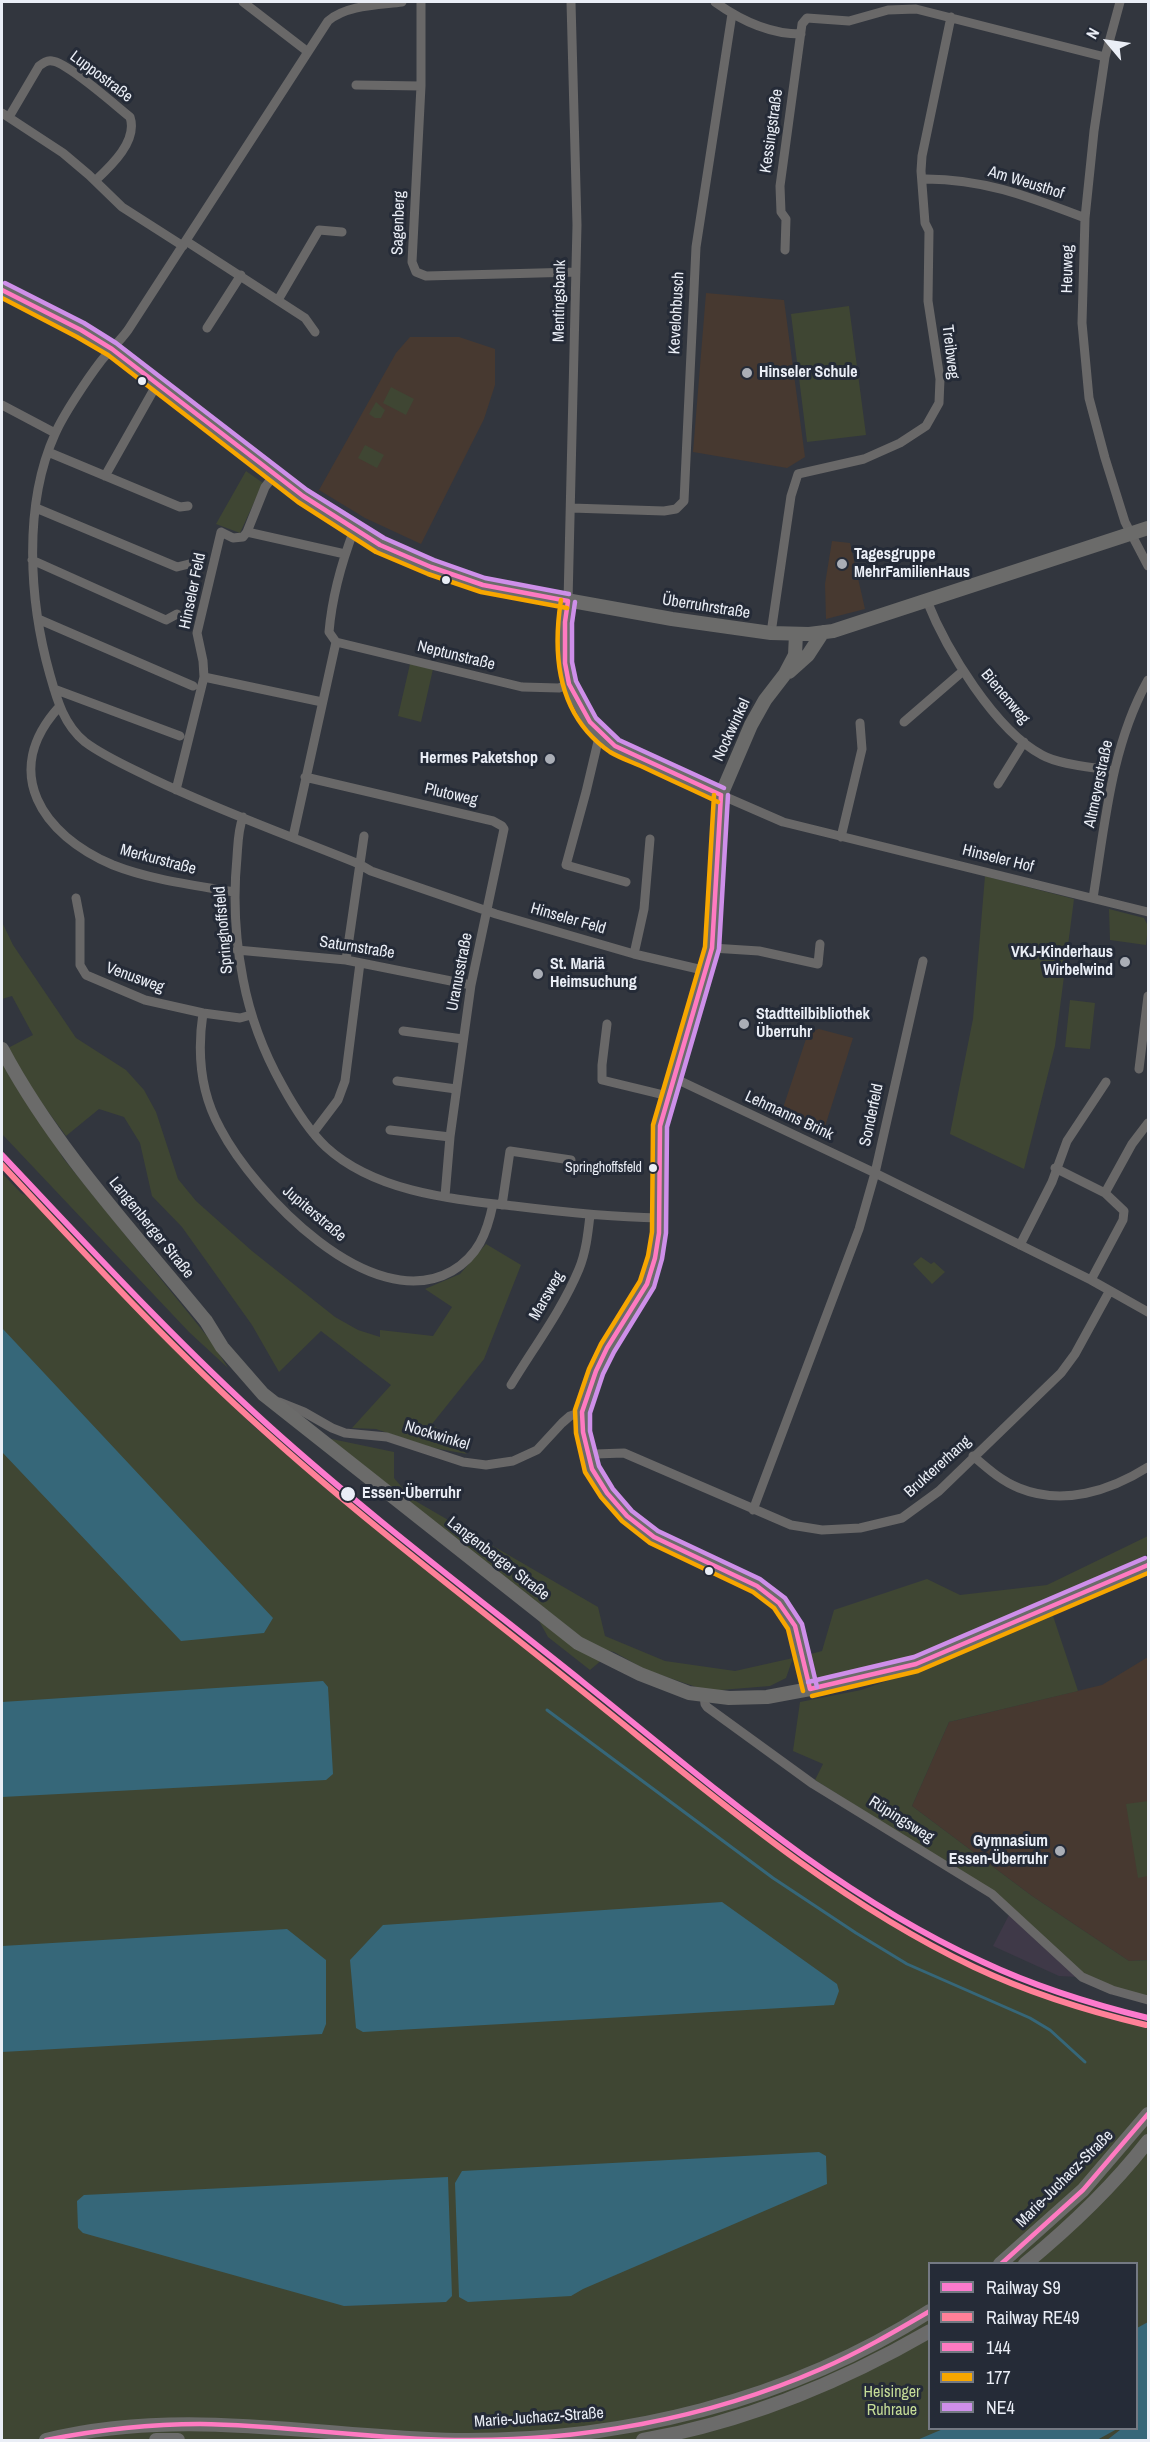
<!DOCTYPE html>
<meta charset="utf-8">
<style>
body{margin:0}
#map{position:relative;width:1150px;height:2442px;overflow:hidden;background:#32363e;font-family:"Archivo Narrow",sans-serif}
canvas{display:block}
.frame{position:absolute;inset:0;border:3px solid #eaeef6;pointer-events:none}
.legend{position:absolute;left:928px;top:2262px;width:210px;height:168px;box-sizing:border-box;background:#252b37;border:2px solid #747983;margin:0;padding:8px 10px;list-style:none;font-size:18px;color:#eaeef6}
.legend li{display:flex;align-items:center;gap:12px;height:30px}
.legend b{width:30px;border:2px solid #747983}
.north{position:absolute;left:1078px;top:12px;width:60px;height:60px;-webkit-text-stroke:4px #252b37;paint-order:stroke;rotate:299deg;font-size:16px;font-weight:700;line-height:24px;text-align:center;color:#eaeef6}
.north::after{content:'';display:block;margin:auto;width:21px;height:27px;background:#eaeef6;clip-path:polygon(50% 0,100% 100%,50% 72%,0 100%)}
</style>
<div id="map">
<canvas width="1150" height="2442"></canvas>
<div class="frame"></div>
<ul class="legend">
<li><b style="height:8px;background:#fc7acd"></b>Railway S9</li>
<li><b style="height:8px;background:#ff8098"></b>Railway RE49</li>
<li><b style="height:8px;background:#fe7ac1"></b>144</li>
<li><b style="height:8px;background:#f7a600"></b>177</li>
<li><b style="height:8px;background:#ce8fe9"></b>NE4</li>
</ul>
<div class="north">N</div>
</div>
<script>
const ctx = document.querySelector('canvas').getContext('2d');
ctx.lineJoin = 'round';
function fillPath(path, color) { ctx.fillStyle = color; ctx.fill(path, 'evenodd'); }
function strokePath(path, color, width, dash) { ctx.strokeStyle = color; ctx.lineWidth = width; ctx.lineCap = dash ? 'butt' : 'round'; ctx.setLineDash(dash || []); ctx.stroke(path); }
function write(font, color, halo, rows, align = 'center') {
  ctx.font = font + ' "Archivo Narrow",sans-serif'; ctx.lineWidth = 6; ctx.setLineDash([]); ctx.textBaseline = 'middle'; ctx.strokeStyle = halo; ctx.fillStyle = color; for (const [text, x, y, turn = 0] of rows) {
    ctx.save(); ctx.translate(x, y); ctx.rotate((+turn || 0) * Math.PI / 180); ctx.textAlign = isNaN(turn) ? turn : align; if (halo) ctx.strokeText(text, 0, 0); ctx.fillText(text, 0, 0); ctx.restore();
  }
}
fillPath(new Path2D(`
 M 1009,1915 L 1078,1977 L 1059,1976 L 993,1946 Z`), '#3f3948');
fillPath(new Path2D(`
 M 706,293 L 784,300 L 805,457 L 787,468 L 693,452 Z
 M 410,337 L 459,337 L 495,349 L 495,385 L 484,419 L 421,544 L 365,518 L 319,490 L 396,353 Z
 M 832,541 L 850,543 L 865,609 L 826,619 L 825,584 Z
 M 819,1029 L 853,1038 L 822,1136 L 781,1114 L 808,1033 Z
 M 1148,1657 L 1148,1960 L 1129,1961 L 1032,1896 L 912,1806 L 949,1722 L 1102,1685 Z`), '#473930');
fillPath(new Path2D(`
 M 849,306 L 866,435 L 807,442 L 791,314 Z
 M 391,387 L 414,399 L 406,415 L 383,403 Z
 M 376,402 L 385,410 L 381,418 L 375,418 L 369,414 Z
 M 365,445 L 384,455 L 377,468 L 358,458 Z
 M 246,471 L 263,483 L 240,533 L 216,524 Z
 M 410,664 L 433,669 L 421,722 L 398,716 Z
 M 985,876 L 1074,899 L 1055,1046 L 1024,1169 L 950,1134 L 973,1019 Z
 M 1109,909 L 1144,918 L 1148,926 L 1146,945 L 1110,940 Z
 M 2,922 L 13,945 L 76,1038 L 126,1070 L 144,1090 L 156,1112 L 178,1179 L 196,1201 L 252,1251 L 335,1317 L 358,1330 L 380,1337 L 380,1330 L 433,1336 L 452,1307 L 425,1289 L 460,1274 L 486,1244 L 521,1265 L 484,1359 L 432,1424 L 467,1454 L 428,1447 L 376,1429 L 352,1428 L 391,1385 L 321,1331 L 279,1372 L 252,1325 L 182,1227 L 152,1196 L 140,1143 L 124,1117 L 99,1109 L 66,1136 L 24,1079 L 8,1048 L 33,1035 L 12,996 L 2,999 Z
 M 1070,1000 L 1095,1003 L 1090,1049 L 1065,1047 Z
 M 2,1052 L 63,1158 L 211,1341 L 228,1368 L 189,1332 L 2,1134 Z
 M 2,1173 L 21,1193 L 43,1205 L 237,1406 L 250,1423 L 329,1491 L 475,1608 L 531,1648 L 749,1821 L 863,1904 L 910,1935 L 999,1977 L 1112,2015 L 1148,2025 L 1148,2440 L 2,2440 ZM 930,2264 L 1136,2264 L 1136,2428 L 930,2428 Z
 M 921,1257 L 931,1264 L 934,1262 L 945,1272 L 932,1284 L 913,1264 Z
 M 327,1438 L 394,1452 L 394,1478 L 412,1499 L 598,1607 L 605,1636 L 665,1661 L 735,1671 L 793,1658 L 786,1678 L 770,1686 L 708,1691 L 646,1670 L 614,1652 L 595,1648 Z
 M 1148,1536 L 1148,1554 L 972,1636 L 872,1672 L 817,1679 L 807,1655 L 822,1651 L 834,1610 L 927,1579 L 960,1595 L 1047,1585 Z
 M 534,1612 L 603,1659 L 590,1670 L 548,1637 Z
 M 1052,1613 L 1078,1691 L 949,1722 L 912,1806 L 1032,1896 L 1129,1961 L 1148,1960 L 1148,1999 L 1113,1988 L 1084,1975 L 994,1893 L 815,1780 L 823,1764 L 793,1751 L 800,1702 L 861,1690 L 927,1667 Z
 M 1148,1801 L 1148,1876 L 1138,1878 L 1126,1804 Z`), '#3f4633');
fillPath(new Path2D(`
 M 2,1328 L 273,1618 L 264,1633 L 181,1641 L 2,1452 Z
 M 323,1681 L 328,1687 L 333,1774 L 326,1780 L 2,1797 L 2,1702 Z
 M 722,1902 L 837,1984 L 839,1991 L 834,2005 L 363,2032 L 356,2028 L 350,1960 L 383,1925 Z
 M 287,1929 L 326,1960 L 326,2024 L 322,2034 L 2,2052 L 2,1946 Z
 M 819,2152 L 826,2156 L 827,2184 L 583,2289 L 571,2296 L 468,2302 L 459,2297 L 455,2183 L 462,2171 Z
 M 448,2177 L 452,2296 L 446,2302 L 344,2306 L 83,2233 L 78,2228 L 77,2201 L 84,2195 Z
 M 1148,2322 L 1148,2440 L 1107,2440 L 1120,2430 L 1118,2429 L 1136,2428 L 1137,2328 Z
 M 943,2429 L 1117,2428 L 1117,2429 L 1097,2440 L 917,2440 Z`), '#366779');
strokePath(new Path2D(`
 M 547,1710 L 773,1878 L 856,1933 L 907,1964 L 1030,2018 L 1050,2030 L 1085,2062`), '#366779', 3);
strokePath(new Path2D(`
 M 243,2 L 308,52
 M 402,2 C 379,5 346,5 328,21 L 128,330 C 120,341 110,350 101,361 C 88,378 63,415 55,434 C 23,505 29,601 50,675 C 57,700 64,725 85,742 C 105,757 131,768 153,779 C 220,811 290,836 359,864 L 371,871 L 496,914 L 634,954 L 707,971
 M 421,2 L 421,86 L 412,262 L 416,272 L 426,276 L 576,272
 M 715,2 C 740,20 770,34 801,34
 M 1120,2 L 1105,57 L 1094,131 L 1085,218 L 1082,323 L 1089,398 L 1105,458 L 1125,522 L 1148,566
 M 356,85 L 421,86
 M 2,113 L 63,153 L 89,175 L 122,207 L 183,246
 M 9,117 L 39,66 C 43,63 47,60 52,61 C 67,62 116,106 130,117 C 138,141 111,166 95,181
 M 922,179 C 982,178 1030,197 1085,218
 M 186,241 L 305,318 L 315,332
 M 785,250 L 786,219 L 781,212 L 780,186 L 802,24 L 807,18 L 849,21 L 888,10 L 916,9 L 1105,57
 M 278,300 L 319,230 L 342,232
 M 207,328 L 241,275
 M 2,405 L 55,433
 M 48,452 L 180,507 L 188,506
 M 275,474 L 265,487 L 247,532 L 345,554
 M 105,476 L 157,384
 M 36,508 L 177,567 L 189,564
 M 571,508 L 664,511 L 676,509 L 684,501 L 696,247 L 732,14
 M 354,530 C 341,564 332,597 329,632 L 336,642 L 522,687 L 559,688 L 569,684
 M 32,560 L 166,620 L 177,614
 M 568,601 L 577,225 L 571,2
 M 927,601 C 946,649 995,730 1042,755 C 1060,765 1093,767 1114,771
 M 38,619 L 193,686
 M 771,633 L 791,496 L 798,474 L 864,459 L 900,443 L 926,426 L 939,403 L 940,379 L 928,301 L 929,231 L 925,223 L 921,171 L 922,156 L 951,17
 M 204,677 L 322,702
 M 54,689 L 180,736
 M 59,707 C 0,772 42,835 113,865 C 151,880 194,885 234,892
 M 904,722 L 963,671
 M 600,733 L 586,792 L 566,865 L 626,882
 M 305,777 L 493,821 L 502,826 L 504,829 L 471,985 L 450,1137 L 445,1196
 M 998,784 L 1024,742
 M 176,790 L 204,677 L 203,661 L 197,633 L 221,532 L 233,538 L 243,537 L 247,532
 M 721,795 L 783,822 L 1148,912
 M 243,817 C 238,830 238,843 237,857 C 233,898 235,938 243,979 C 250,1016 263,1051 282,1085 C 294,1107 308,1130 326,1147 C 375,1192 451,1199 514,1206 C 562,1212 610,1217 659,1218
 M 293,837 L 336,642
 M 841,837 L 862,749 L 860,723
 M 76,898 L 80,919 L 80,965 L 86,975 L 145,1000 L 203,1013 L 240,1018 L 251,1015
 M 1093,898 C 1105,824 1111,746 1148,680
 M 712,948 L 759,951 L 818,964 L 820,944
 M 237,950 L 346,960 L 471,985
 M 634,954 L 644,909 L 650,839
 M 346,960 L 364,836
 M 203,1013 C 197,1053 200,1092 220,1128 C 254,1193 371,1317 452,1271 C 478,1256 487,1233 493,1204
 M 607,1024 L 602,1065 L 602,1080 L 668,1096
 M 403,1031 L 463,1039
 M 1139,1069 L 1148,996
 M 674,1078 L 875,1173 L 1091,1280 L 1148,1312
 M 397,1081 L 456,1089
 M 390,1130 L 450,1137
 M 313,1133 L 338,1100 L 345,1081 L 360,963
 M 1055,1168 L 1105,1193 L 1124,1211 L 1123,1220 L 1091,1280
 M 1105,1193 L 1132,1144 L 1148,1123
 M 502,1205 L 510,1151 L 571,1160
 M 1020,1245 L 1052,1182 L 1067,1141 L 1106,1082
 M 511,1385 C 534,1347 562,1310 579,1269 C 586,1252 588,1233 590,1215
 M 279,1402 L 304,1412 L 332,1428 L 345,1433 L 387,1437 L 463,1462 L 486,1465 L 513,1461 L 537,1450 L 562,1423 L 570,1416 L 582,1412
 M 973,1456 C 987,1468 1001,1481 1019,1488 C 1063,1506 1110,1491 1148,1467
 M 588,1457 L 595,1454 L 624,1453 L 791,1525 L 822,1530 L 860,1528 L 902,1518 L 939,1491 L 1061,1373 L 1075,1354 L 1109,1292
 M 753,1510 L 859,1229 L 875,1173 L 923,961
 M 704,1695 L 705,1704 L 707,1707 L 813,1784 L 992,1894 L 1082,1977 L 1112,1990 L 1148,2000`), '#696868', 9);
strokePath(new Path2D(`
 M 2,290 L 81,330 L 112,349 L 303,496 L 380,545 L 431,567 L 483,585 L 672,619 L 771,633 L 809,634 L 833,631 L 1148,528
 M 568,601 L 565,622 L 565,663 L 569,684 L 590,722 L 600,733 L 615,746 L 721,795
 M 796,634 L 795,655 L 785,674 L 765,700 L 751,725 L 721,795 L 712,948 L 660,1126 L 659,1233 L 655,1258 L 647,1284 L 607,1348 L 596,1371 L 582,1412 L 583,1432 L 588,1457 L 592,1469 L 607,1493 L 627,1516 L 654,1537 L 757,1586 L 779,1603 L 795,1626 L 810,1689
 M 789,672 L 808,655 L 823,632
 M 2,1049 C 55,1149 135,1234 206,1321 L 222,1347 L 263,1394 L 578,1643 L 640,1674 L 689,1693 L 729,1698 L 767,1697 L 810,1689 L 916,1664 L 1148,1565
 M 1000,2264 L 1083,2190 L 1148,2114
 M 1025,2264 C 1070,2227 1113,2186 1148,2141
 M 46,2440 C 182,2406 319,2437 456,2440 C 621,2442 790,2401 930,2311
 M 156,2440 L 178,2440
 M 643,2440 C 745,2422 840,2383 930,2331`), '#6b6b6a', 14);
strokePath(new Path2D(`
 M 2,290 L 81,330 L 112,349 L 303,496 L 380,545 L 431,567 L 483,585 L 568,601
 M 568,601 L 565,622 L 565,663 L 569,684 L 590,722 L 615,746 L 721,795
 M 721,795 L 712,948 L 660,1126 L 659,1233 L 655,1258 L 647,1284 L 607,1348 L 596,1371 L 582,1412 L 583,1432 L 592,1469 L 607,1493 L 627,1516 L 654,1537 L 757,1586 L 779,1603 L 795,1626 L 810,1689
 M 810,1689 L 916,1664 L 1148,1565
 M 1001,2264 L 1083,2190 L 1148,2114
 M 46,2440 C 97,2430 148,2424 200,2424 C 285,2425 370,2439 455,2440 C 579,2442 707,2419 821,2369 C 858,2353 894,2332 930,2311`), '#fe7ac1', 4.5);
strokePath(new Path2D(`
 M 2,298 L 77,337 L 108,355 L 298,502 L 376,552 L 428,574 L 481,592 L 567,608
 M 561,600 C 552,657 558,716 610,752 C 620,758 632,762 643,767 C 668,779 693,790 718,802
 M 714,795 L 705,947 L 653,1125 L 652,1232 L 648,1256 L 640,1281 L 601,1344 L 589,1369 L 575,1410 L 576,1433 L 585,1472 L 601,1497 L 622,1521 L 650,1543 L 753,1592 L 774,1608 L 788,1629 L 803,1691
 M 812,1696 L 918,1671 L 1148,1573`), '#f7a600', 4.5);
strokePath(new Path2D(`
 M 5,283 L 84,323 L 116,343 L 307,490 L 384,538 L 434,560 L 485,578 L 569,594
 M 575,602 L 572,623 L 572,662 L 576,681 L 596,718 L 619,740 L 724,788
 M 728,795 L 719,949 L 667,1127 L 666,1233 L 662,1259 L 654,1287 L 614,1352 L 603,1374 L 590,1413 L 590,1431 L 599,1466 L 613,1489 L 632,1511 L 658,1531 L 760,1579 L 785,1598 L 802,1624 L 817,1687
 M 808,1682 L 914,1657 L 1145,1558`), '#ce8fe9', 4.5);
strokePath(new Path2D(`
 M 2,1155 C 89,1247 174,1340 268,1425 C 369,1516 478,1598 584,1683 C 710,1784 834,1894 983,1962 C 1036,1987 1091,2004 1148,2018`), '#fc7acd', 6);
strokePath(new Path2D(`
 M 2,1165 C 86,1255 170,1347 262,1429 C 363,1520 471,1602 577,1687 C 704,1788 827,1897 974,1967 C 1029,1993 1087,2011 1146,2025`), '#ff8098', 6);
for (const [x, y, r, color] of [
 [747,373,6,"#aaaeb6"],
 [142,381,5,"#eaeef6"],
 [842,564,6,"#aaaeb6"],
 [446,580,5,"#eaeef6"],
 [550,759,6,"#aaaeb6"],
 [1125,962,6,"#aaaeb6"],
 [538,974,6,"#aaaeb6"],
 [744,1024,6,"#aaaeb6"],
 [653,1168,5,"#eaeef6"],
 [348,1494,8,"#eaeef6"],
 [709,1571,5,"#eaeef6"],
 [1060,1851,6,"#aaaeb6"]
]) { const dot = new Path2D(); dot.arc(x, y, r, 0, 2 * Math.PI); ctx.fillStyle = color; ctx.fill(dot); strokePath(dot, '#252b37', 2); }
write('14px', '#eaeef6', '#252b37', [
 ["Springhoffsfeld",642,1168]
], 'right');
write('16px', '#eaeef6', '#252b37', [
 ["Luppostraße",101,77,37],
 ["Kessingstraße",772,131,-82],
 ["Am Weusthof",1026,183,17],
 ["Sagenberg",399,223,-88],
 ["Heuweg",1068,269,-89],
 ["Mentingsbank",560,301,-89],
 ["Kevelohbusch",677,313,-87],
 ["Treibweg",950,352,83],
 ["Hinseler Feld",193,591,-78],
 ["Überruhrstraße",706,607,9],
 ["Neptunstraße",456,656,14],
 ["Bienenweg",1005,697,50],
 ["Nockwinkel",732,730,-65],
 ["Altmeyerstraße",1099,784,-78],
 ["Plutoweg",451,795,13],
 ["Hinseler Hof",998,859,14],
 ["Merkurstraße",158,860,15],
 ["Hinseler Feld",568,919,16],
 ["Springhoffsfeld",224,930,-95],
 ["Saturnstraße",357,948,9],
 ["Uranusstraße",460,972,-79],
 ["Venusweg",135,978,20],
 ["Sonderfeld",872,1115,-78],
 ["Lehmanns Brink",789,1116,25],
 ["Jupiterstraße",314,1214,40],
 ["Langenberger Straße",151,1228,51],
 ["Marsweg",547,1296,-60],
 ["Nockwinkel",437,1436,17],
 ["Bruktererhang",938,1467,-42],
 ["Langenberger Straße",498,1559,38],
 ["Rüpingsweg",901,1820,32],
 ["Marie-Juchacz-Straße",1065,2179,-45],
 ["Marie-Juchacz-Straße",539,2418,-4]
]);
write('bold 16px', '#eaeef6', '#252b37', [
 ["Hinseler Schule",759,373],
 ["Tagesgruppe",854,555],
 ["MehrFamilienHaus",854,573],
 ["Hermes Paketshop",538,759,"right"],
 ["VKJ-Kinderhaus",1113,953,"right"],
 ["Wirbelwind",1113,971,"right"],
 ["St. Mariä",550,965],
 ["Heimsuchung",550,983],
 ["Stadtteilbibliothek",756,1015],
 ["Überruhr",756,1033],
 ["Gymnasium",1048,1842,"right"],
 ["Essen-Überruhr",1048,1860,"right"]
], 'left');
write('bold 16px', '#eaeef6', '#252b37', [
 ["Essen-Überruhr",362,1494]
], 'left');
write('16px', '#c5dc97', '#252b37', [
 ["Heisinger",892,2393],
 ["Ruhraue",892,2411]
]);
</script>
